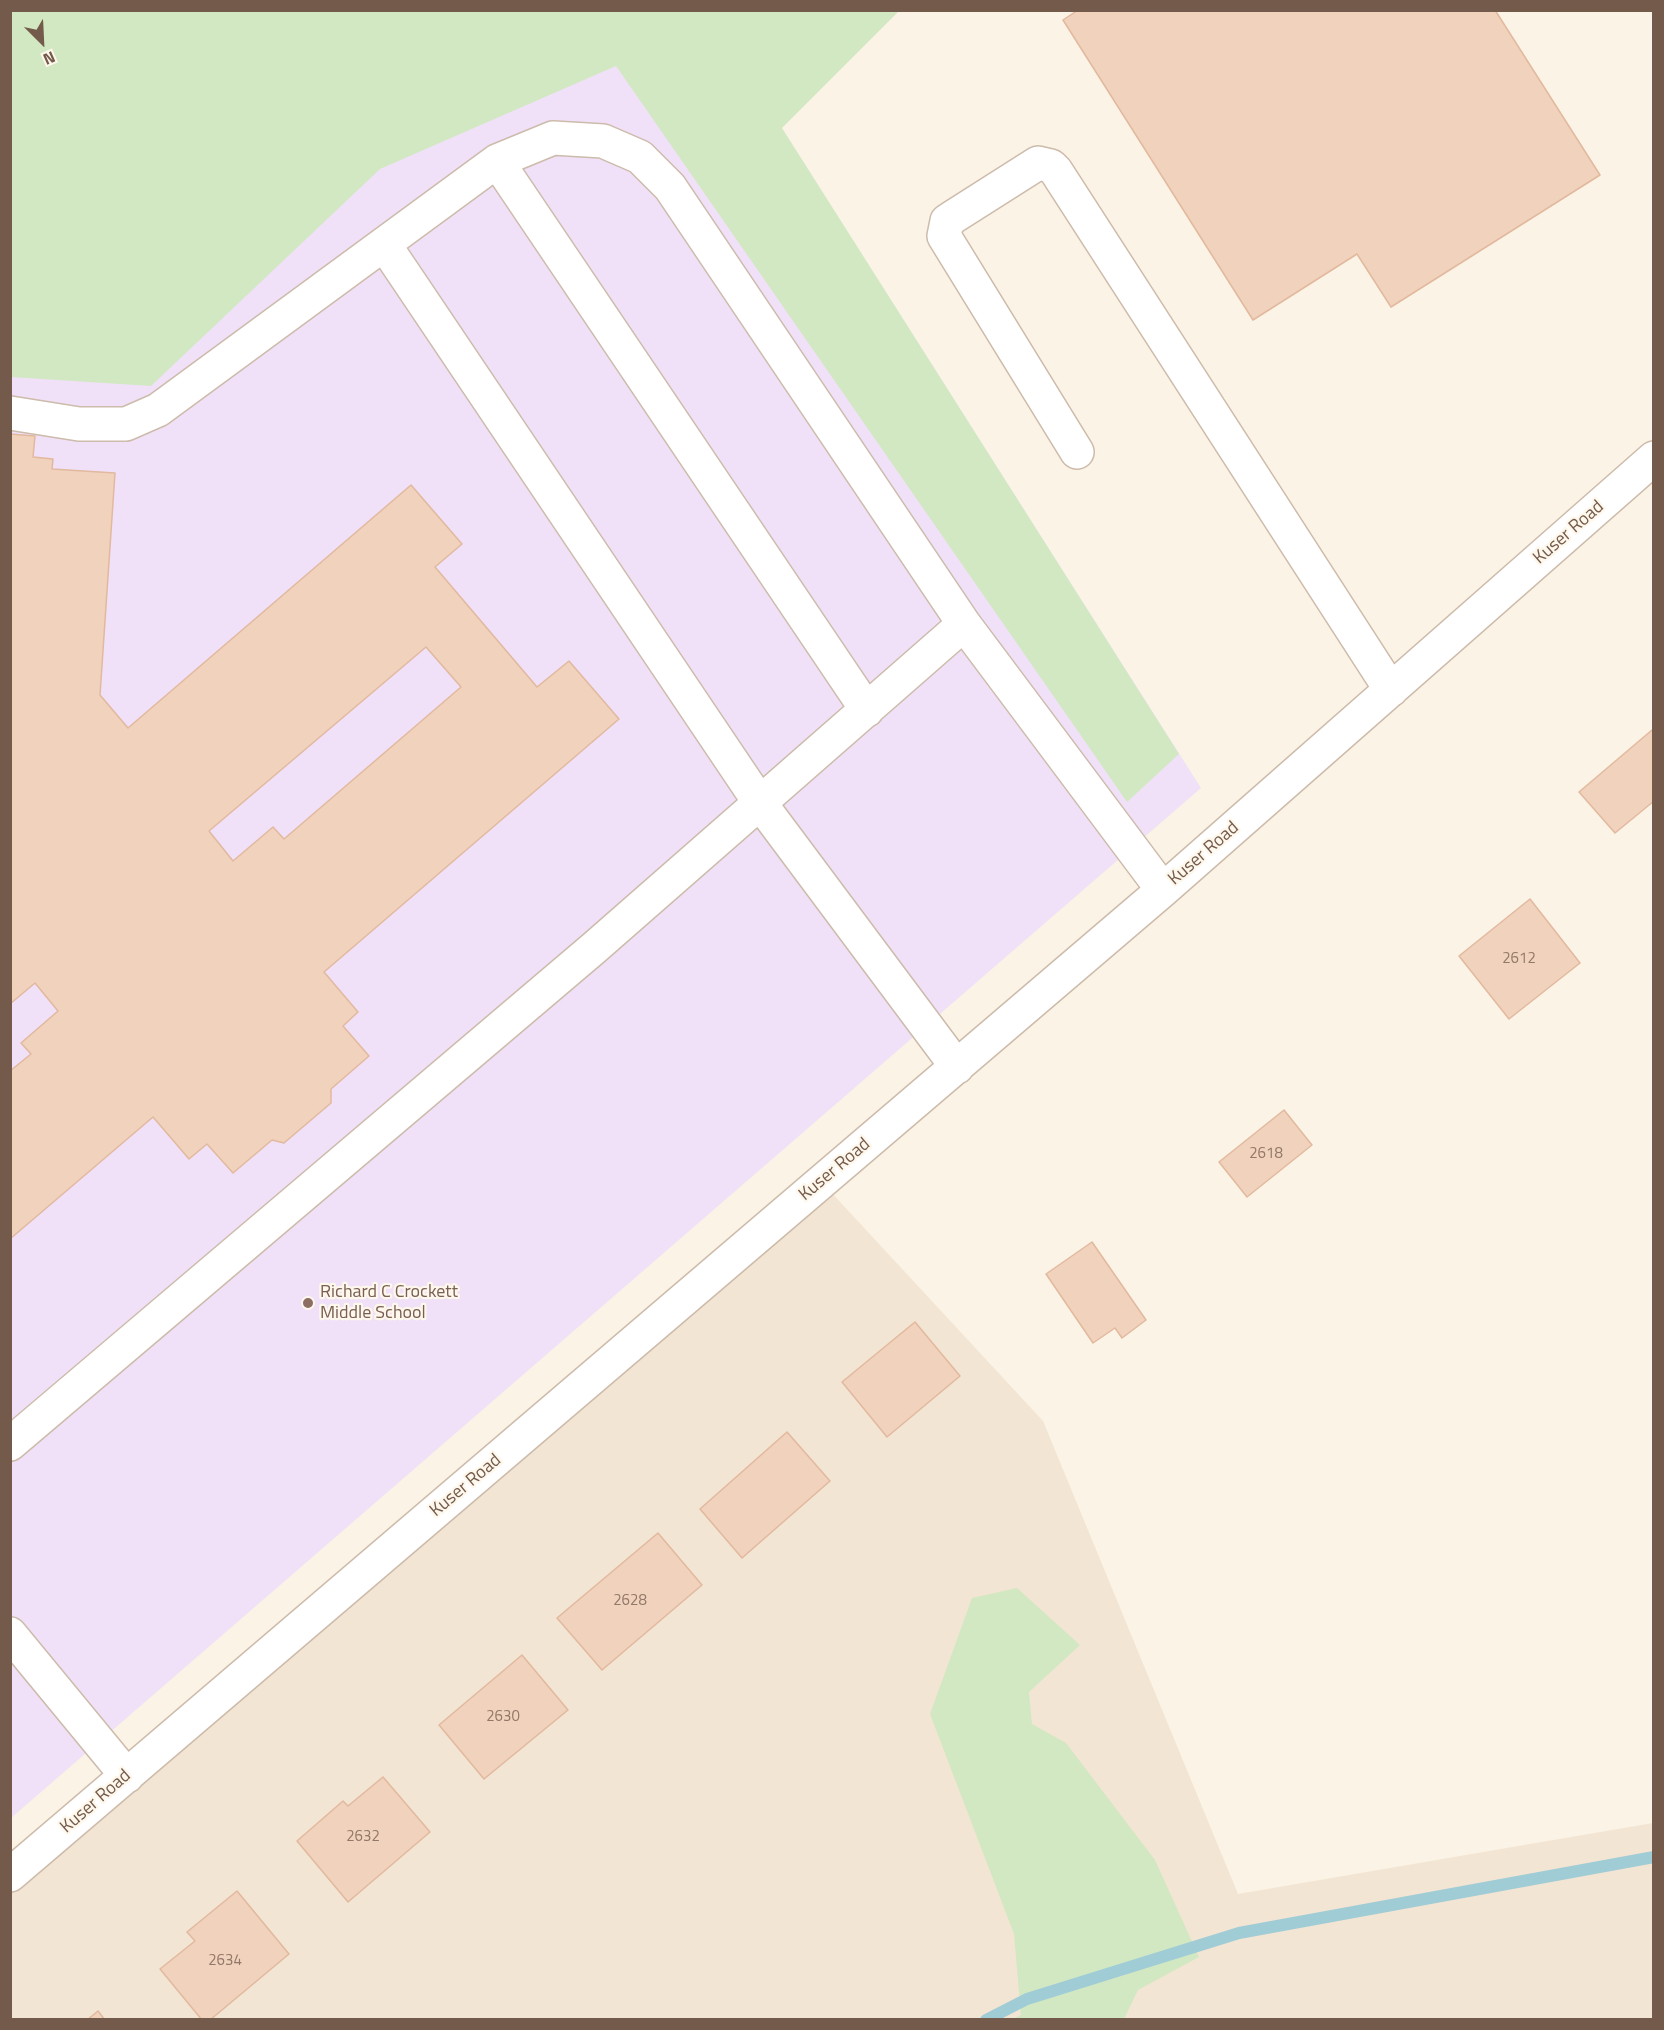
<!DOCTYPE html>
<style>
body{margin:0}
#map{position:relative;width:1664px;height:2030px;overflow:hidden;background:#fbf3e5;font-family:"Titillium Web",sans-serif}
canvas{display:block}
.frame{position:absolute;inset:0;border:12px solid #735a4b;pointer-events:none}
.north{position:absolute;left:12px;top:12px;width:60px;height:60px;-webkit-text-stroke:4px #fef7eb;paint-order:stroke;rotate:156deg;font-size:16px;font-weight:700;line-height:24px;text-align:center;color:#735a4b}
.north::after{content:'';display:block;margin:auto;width:21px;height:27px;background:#735a4b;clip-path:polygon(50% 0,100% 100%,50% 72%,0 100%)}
</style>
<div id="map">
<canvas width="1664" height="2030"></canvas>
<div class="frame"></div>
<div class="north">N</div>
</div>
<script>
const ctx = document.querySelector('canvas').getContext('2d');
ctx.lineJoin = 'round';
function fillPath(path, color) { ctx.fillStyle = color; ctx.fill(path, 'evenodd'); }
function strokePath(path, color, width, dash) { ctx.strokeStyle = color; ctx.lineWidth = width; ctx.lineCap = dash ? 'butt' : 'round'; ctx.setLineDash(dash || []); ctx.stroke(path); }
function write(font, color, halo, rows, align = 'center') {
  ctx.font = font + ' "Titillium Web",sans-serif'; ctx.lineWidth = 4.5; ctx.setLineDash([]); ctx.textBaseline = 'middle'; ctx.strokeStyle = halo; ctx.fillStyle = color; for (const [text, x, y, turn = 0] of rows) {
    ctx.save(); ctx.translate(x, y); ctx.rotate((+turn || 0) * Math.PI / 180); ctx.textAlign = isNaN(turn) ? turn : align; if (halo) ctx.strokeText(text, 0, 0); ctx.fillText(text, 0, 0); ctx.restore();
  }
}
fillPath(new Path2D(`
 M 816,1176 L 1043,1421 L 1238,1894 L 1653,1823 L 1653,2019 L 11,2019 L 10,1875 Z`), '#f3e5d3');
fillPath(new Path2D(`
 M 11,11 L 707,11 L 1201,788 L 11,1818 Z`), '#f0e1f8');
fillPath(new Path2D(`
 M 10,11 L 899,11 L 782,128 L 1179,754 L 1127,802 L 616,66 L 380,169 L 151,386 L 11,377 Z
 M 1017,1588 L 1080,1645 L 1029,1692 L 1032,1724 L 1066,1743 L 1155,1860 L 1199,1957 L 1138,1990 L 1124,2019 L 1013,2019 L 1021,2015 L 1014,1934 L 930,1714 L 972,1598 Z`), '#d2e8c3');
strokePath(new Path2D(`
 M 986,2020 L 1027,1999 L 1239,1933 L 1654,1857`), '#a0ccd6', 12);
const building = new Path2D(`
 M 1078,10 L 1495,10 L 1600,175 L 1391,307 L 1357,254 L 1253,320 L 1063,20 Z
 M 10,434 L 35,436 L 33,457 L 53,459 L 52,469 L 115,473 L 100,695 L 128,728 L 411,485 L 462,544 L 435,567 L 537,687 L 569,661 L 619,719 L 324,972 L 358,1012 L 343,1026 L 369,1056 L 331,1089 L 331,1103 L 284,1143 L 272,1140 L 233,1173 L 207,1144 L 189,1159 L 153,1117 L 10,1239 L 10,1071 L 31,1054 L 21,1043 L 58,1011 L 35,983 L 10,1004 ZM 426,647 L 461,687 L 284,839 L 273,827 L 233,861 L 209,831 Z
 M 1652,730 L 1654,732 L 1654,801 L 1615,833 L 1579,792 Z
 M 1530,899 L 1580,963 L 1509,1019 L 1459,956 Z
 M 1284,1110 L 1312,1145 L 1247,1197 L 1219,1162 Z
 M 1092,1242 L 1146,1320 L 1122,1338 L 1115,1328 L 1093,1343 L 1046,1274 Z
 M 915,1322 L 960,1376 L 887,1437 L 842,1382 Z
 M 787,1432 L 830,1481 L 742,1558 L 700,1509 Z
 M 658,1533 L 702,1585 L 602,1670 L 557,1618 Z
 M 522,1655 L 568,1710 L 484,1779 L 439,1725 Z
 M 383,1777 L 430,1832 L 348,1902 L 297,1841 L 343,1801 L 348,1806 Z
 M 237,1891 L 289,1954 L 210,2020 L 202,2020 L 160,1969 L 195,1941 L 187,1932 Z
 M 98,2011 L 105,2020 L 87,2020 Z`);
fillPath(building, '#f0d2bd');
strokePath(building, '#e2b99e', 1.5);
const minor = new Path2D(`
 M 497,161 L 867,710
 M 384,244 L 760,803 L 957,1067
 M 10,413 L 79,424 L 126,424 L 158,410 L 497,161 L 553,138 L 603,141 L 640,157 L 670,187 L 964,624 L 1163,890
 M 1077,452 L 944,236 L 947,221 L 953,217 L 1038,163 L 1051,166 L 1056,171 L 1391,690
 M 10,1444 L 594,948 L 964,624
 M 10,1634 L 127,1776
 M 10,1875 L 1163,890 L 1654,458`);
strokePath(minor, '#cdbbab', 36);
strokePath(minor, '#fff', 33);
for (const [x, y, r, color] of [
 [308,1303,6,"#8d6e63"]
]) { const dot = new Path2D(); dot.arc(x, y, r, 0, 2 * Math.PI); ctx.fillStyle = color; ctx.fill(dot); strokePath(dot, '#fef7eb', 2); }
write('15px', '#927868', null, [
 ["2612",1519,959],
 ["2618",1266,1154],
 ["2628",630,1601],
 ["2630",503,1717],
 ["2632",363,1837],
 ["2634",225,1961]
]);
write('18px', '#735a4b', '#fef7eb', [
 ["Kuser Road",1569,533,-41],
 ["Kuser Road",1204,854,-41],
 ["Kuser Road",835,1170,-40],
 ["Kuser Road",466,1486,-40],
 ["Kuser Road",96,1802,-41]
]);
write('18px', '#785e54', '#fef7eb', [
 ["Richard C Crockett",320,1293],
 ["Middle School",320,1314]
], 'left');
</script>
